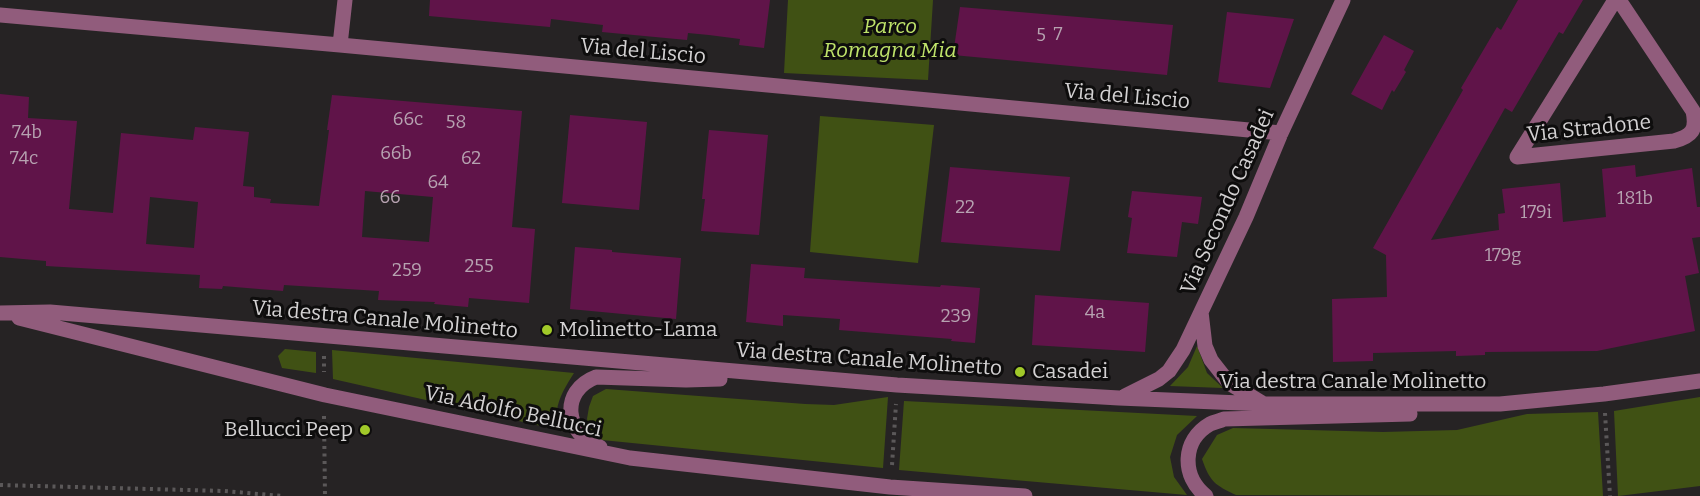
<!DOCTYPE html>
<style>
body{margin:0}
canvas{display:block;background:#262324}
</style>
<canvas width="1700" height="496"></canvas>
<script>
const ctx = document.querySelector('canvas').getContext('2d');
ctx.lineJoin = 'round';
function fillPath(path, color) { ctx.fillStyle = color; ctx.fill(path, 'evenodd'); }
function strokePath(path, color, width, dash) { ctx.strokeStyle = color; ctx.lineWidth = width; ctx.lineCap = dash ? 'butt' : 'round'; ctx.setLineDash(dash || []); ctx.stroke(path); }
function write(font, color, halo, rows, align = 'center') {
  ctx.font = font + ' Bitter,serif'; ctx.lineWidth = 6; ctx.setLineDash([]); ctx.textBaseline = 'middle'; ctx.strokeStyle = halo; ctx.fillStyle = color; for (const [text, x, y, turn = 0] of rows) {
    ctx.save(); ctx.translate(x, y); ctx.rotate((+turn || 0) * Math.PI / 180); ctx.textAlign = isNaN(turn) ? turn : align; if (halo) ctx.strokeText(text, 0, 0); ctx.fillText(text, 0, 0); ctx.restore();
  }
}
fillPath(new Path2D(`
 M 788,0 L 933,0 L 928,80 L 784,73 Z
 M 820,116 L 934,125 L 918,263 L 810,252 Z
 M 1197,346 L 1207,373 L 1223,388 L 1170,386 L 1188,367 Z
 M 285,349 L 316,352 L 316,373 L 282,368 L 278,356 Z
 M 332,350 L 574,373 C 567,384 558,398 557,411 C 557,417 561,425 563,431 L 333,379 Z
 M 606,389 L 805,404 L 834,405 L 888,397 L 883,468 L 602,440 L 591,430 L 587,419 L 589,407 L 593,396 Z
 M 1700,397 L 1700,486 L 1618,496 L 1614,411 Z
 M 904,401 L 1197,416 L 1177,435 L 1170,457 L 1174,477 L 1187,495 L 899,470 Z
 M 1598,412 L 1603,496 L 1236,495 C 1215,485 1210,482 1202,459 L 1217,435 L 1233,428 L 1383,432 L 1457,430 L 1527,414 Z`), '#405114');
fillPath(new Path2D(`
 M 430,0 L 770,0 L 764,48 L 739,45 L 740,39 L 709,35 L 688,33 L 687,40 L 602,32 L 603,25 L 551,19 L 550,27 L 429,16 Z
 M 1518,0 L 1583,0 L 1563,34 L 1559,32 L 1512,112 L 1505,108 L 1431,240 L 1499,230 L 1498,214 L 1505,213 L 1502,189 L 1560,183 L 1563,222 L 1606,217 L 1602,169 L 1635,165 L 1636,177 L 1692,168 L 1697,207 L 1700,207 L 1700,237 L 1692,238 L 1699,273 L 1685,276 L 1695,331 L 1597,351 L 1485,352 L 1485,355 L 1456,356 L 1456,351 L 1373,353 L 1373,361 L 1333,362 L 1332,299 L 1387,297 L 1386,255 L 1373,248 L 1463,90 L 1461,88 L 1497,27 L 1501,30 Z
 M 960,7 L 1173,25 L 1167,75 L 953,55 Z
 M 1227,12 L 1294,19 L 1270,88 L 1218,82 Z
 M 1384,35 L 1414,51 L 1404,70 L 1406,72 L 1394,92 L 1392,90 L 1382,110 L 1351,94 Z
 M 0,94 L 29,97 L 28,118 L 77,121 L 69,209 L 113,213 L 121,133 L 193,140 L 195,127 L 249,132 L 243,186 L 254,187 L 254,197 L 271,199 L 270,203 L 319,206 L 329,130 L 327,130 L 332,95 L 522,111 L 512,227 L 535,229 L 529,303 L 469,298 L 468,307 L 434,304 L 435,302 L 378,300 L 379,291 L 284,285 L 283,291 L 223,286 L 222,289 L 199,288 L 200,275 L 46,266 L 46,261 L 0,257 ZM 365,191 L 433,197 L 429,242 L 362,237 ZM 150,197 L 198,202 L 194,248 L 146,244 Z
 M 570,115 L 647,122 L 639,210 L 562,203 Z
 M 709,130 L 768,135 L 759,235 L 701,231 L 705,199 L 702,199 Z
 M 950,167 L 1070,177 L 1060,251 L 941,242 Z
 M 1132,191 L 1202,197 L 1198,224 L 1182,222 L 1177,257 L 1127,253 L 1132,218 L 1128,217 Z
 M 575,247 L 612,250 L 612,252 L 681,258 L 676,319 L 570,309 Z
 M 751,264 L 805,268 L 804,278 L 940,287 L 941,285 L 980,288 L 975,343 L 951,341 L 952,339 L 839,330 L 840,319 L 783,315 L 783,326 L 746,322 Z
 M 1035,295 L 1149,303 L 1145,352 L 1032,345 Z`), '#601449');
strokePath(new Path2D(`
 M 323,315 L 324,305
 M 324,356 L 324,372
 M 898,364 L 899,353
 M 1605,413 L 1610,496
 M 324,416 L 325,496
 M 892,465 L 896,404
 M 0,485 L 224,491 L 282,496`), '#5b5859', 4, [3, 4.5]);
strokePath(new Path2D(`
 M 1615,0 L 1517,157 L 1674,141 C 1692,136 1697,130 1693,111 L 1619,0
 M 0,15 L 340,45 L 1281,133
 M 340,45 L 345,0
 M 1201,312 L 1205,346 L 1211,360 L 1229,383 L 1262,403
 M 0,313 L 50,312 L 897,385 L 1119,398 L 1265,404 L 1500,404 L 1604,394 L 1700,381
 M 19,318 L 325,395 L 630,458 L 890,487 L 1025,496
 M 1125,396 L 1159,379 L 1169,371 L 1183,350 L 1246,217 L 1281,133 L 1343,0
 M 600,447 C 565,435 559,391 596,377 L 686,380 L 720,379
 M 1206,496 C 1181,476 1182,440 1210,424 C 1214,422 1220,421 1224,419 L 1410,414`), '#915c7c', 15);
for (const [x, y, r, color] of [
 [547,330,6,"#a1c929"],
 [1020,372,6,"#a1c929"],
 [365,430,6,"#a1c929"]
]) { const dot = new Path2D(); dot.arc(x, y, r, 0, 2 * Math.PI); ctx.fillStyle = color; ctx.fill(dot); strokePath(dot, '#0e0d0d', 2); }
write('18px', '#b6a2b0', null, [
 ["7",1058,35],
 ["5",1041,36],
 ["66c",408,120],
 ["58",456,123],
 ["74b",27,133],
 ["66b",396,154],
 ["74c",24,159],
 ["62",471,159],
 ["64",438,183],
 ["66",390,198],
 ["181b",1635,199],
 ["22",965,208],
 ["179i",1536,213],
 ["179g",1503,256],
 ["255",479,267],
 ["259",407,271],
 ["4a",1095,313],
 ["239",956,317]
]);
write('italic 21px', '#bfe36a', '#0e0d0d', [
 ["Parco",890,27],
 ["Romagna Mia",890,51]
]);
write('21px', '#d3d1d2', '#0e0d0d', [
 ["Via del Liscio",643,52,5],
 ["Via del Liscio",1127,97,5],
 ["Via Stradone",1589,129,-6],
 ["Via Secondo Casadei",1228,202,-66],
 ["Via destra Canale Molinetto",385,320,5],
 ["Via destra Canale Molinetto",869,360,4],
 ["Via destra Canale Molinetto",1353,382],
 ["Via Adolfo Bellucci",513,412,12]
]);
write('21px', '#d3d1d2', '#0e0d0d', [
 ["Molinetto-Lama",559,330],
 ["Casadei",1032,372],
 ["Bellucci Peep",353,430,"right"]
], 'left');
</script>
